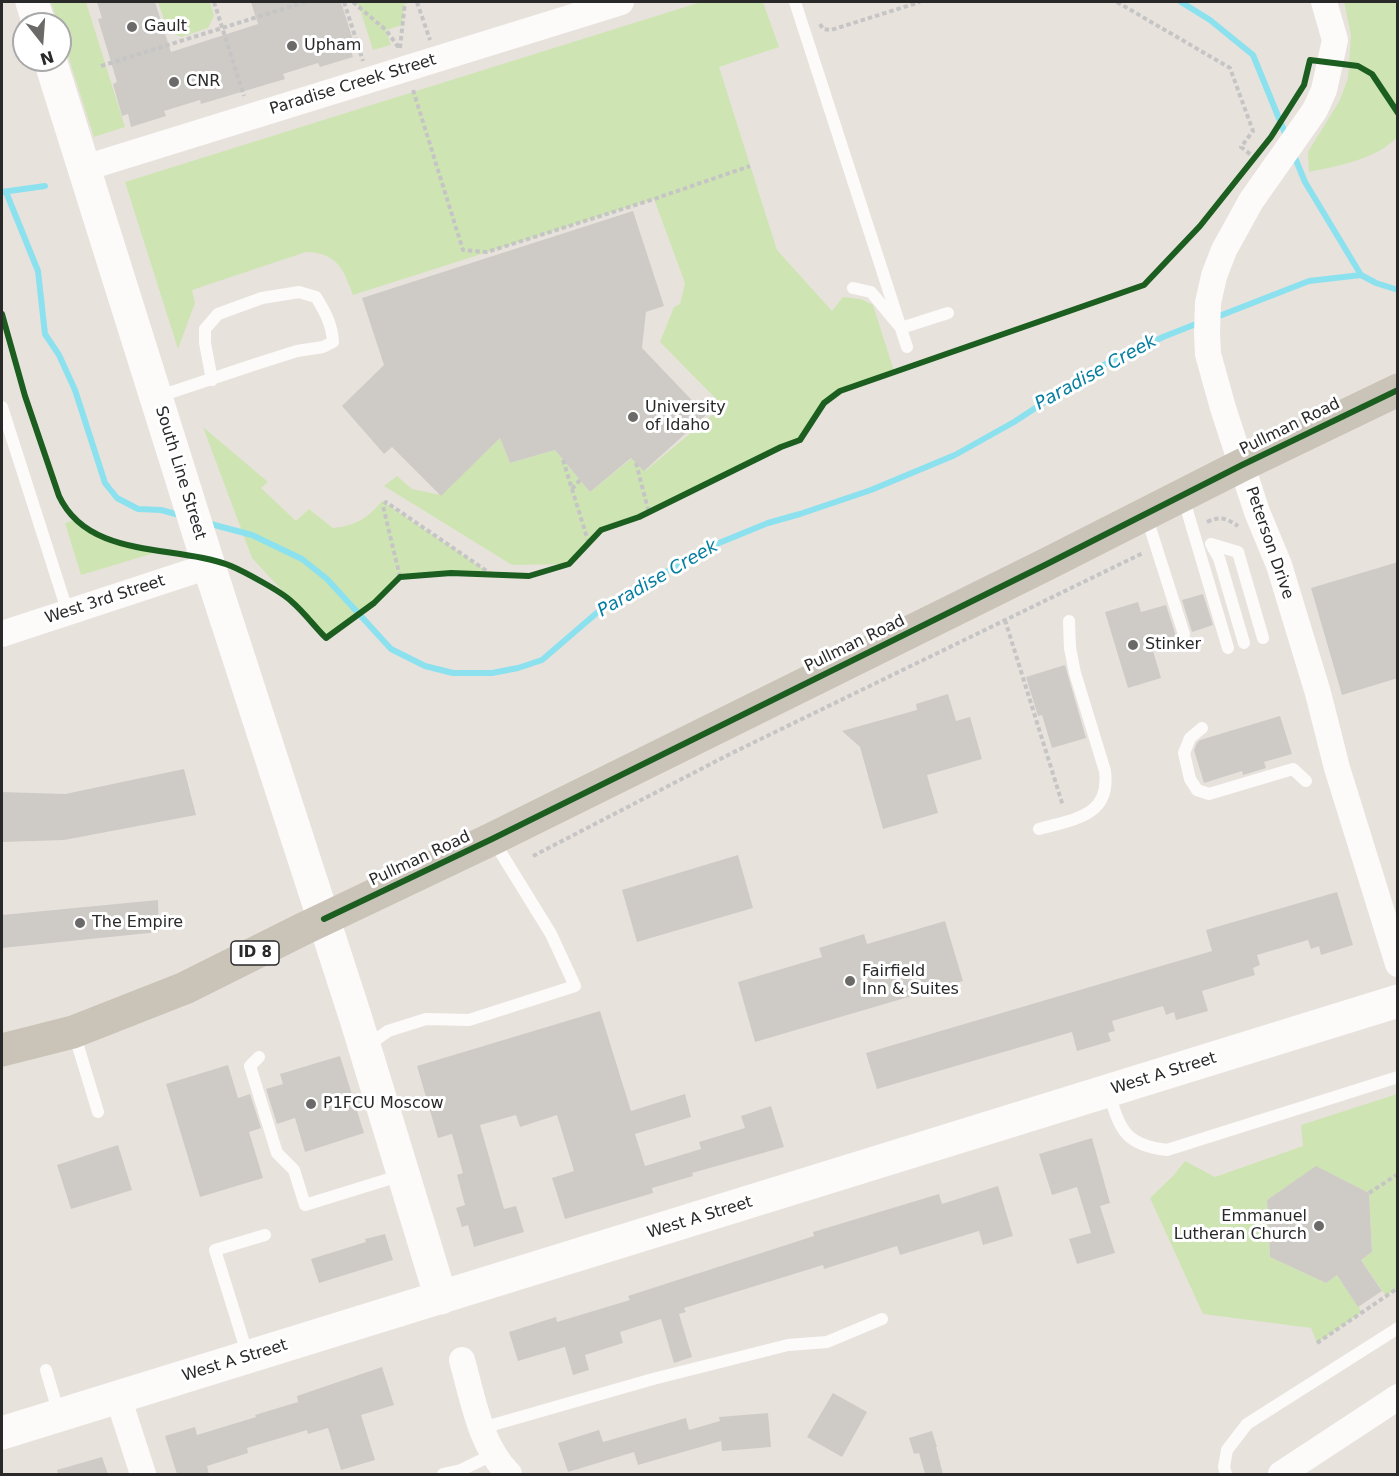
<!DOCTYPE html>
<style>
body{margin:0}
#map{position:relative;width:1399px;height:1476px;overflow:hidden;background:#e8e2dd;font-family:"DejaVu Sans",sans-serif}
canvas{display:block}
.frame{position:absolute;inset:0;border:3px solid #292929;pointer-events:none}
.north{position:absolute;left:12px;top:12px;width:60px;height:60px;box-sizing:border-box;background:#fff;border:2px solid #a9a9a9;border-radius:50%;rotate:163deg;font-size:16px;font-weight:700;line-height:24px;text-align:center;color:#292929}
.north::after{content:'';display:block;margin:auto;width:21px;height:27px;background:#6c6a68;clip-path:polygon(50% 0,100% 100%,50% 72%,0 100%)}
</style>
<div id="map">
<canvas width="1399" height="1476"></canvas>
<div class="frame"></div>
<div class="north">N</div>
</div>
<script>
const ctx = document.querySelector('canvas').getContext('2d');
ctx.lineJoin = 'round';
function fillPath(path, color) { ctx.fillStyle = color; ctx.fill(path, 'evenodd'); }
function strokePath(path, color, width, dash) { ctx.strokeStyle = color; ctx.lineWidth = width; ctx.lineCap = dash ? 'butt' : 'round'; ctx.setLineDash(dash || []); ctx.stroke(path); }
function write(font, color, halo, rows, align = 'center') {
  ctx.font = font + ' "DejaVu Sans",sans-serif'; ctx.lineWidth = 6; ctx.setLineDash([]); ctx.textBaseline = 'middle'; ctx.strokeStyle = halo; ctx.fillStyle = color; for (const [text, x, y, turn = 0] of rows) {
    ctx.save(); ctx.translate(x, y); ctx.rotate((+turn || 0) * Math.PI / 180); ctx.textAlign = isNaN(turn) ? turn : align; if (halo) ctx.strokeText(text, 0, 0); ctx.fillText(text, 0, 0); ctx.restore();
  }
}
fillPath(new Path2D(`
 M 51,2 L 86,2 L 125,127 L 94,137 L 60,31 L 60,24 L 58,24 Z
 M 158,2 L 210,2 L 214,16 L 208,28 L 181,37 L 168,31 Z
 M 353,2 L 405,2 L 402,25 L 386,30 L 391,45 L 373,50 L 359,6 Z
 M 701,2 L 763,2 L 779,47 L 719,67 L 777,250 L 832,311 L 843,297 L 861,299 L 873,305 L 894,371 L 840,391 L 824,403 L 800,440 L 781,447 L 639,517 L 601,530 L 569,564 L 512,565 L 384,486 L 397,476 L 412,489 L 441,495 L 500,438 L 510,463 L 555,450 L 590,492 L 632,458 L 645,471 L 723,406 L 660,342 L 674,307 L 680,304 L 685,283 L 654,199 L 353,295 C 343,268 337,253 306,252 L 192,290 L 195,303 L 178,349 L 125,182 Z
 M 1344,2 L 1397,2 L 1397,137 C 1377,159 1338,166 1309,172 L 1308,152 L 1340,100 L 1348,78 L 1351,35 Z
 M 203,427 L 268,482 L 261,488 L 296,521 L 309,509 L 333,528 C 355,526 368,518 382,501 L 494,576 L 451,573 L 400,577 L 374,603 L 326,638 L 252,558 Z
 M 75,520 C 100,540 130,545 161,551 L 81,575 L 65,523 Z
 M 1397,1094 L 1397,1288 L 1386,1296 L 1361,1260 L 1372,1252 L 1369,1193 L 1316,1167 L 1267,1200 L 1270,1257 L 1326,1283 L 1337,1275 L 1362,1312 L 1317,1343 L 1311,1328 L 1203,1314 L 1150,1198 L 1174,1175 L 1185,1161 L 1215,1177 L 1303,1146 L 1301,1125 Z`), '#cee5b3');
strokePath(new Path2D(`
 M 1181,2 L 1210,20 L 1253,55 L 1287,138
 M 1293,153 L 1305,182 L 1361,275 L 1376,283 L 1398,290
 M 2,192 L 45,186
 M 6,192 L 38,271 L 45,334 L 59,355 L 75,390 L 105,483 L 117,498 L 138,509 L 161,510 L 183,516
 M 1214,318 L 1309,281 L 1361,275
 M 207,523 L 252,535 L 302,559 L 327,579 L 391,649 L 425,666 L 453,673 L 492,673 L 518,668 L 542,660 L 606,605 L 714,545 L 768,523 L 800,514 L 871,490 L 955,455 L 1014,422 L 1095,369 L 1163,337 L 1201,322`), '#8ce1ee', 6);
fillPath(new Path2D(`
 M 97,2 L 155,2 L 171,52 L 258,24 L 251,2 L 341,2 L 354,43 L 349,45 L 353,57 L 320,67 L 318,63 L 283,74 L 285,79 L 201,104 L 200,100 L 164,111 L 166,116 L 131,127 L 128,114 L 122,116 L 113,84 L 117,82 L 98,19 L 102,18 Z
 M 633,211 L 664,306 L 646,312 L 642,348 L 706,415 L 644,471 L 631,458 L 590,492 L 555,450 L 510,463 L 500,438 L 441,496 L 392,447 L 384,454 L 342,406 L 384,365 L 362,298 Z
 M 1398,562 L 1398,678 L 1342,695 L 1311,588 Z
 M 1203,594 L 1213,625 L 1192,632 L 1182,600 Z
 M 1138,602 L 1141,612 L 1166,605 L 1176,636 L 1151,644 L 1161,678 L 1128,688 L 1105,612 Z
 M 1065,665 L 1086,738 L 1052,748 L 1042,715 L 1038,716 L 1026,677 Z
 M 948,694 L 956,721 L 970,717 L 982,759 L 927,775 L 938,813 L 883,829 L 860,747 L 842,731 L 917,710 L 916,704 Z
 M 1280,716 L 1292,754 L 1264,762 L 1266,768 L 1243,775 L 1242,771 L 1204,783 L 1194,750 L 1197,743 L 1200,740 Z
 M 184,769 L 196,815 L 64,840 L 2,842 L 2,792 L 65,794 Z
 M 738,855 L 753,908 L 637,942 L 622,890 Z
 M 1337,892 L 1353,945 L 1321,955 L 1319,946 L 1311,949 L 1308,940 L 1257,955 L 1260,965 L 1253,968 L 1255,975 L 1202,991 L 1208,1011 L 1176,1020 L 1174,1012 L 1166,1015 L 1163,1006 L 1112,1021 L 1115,1031 L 1108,1033 L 1111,1041 L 1077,1051 L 1072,1032 L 877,1089 L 866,1053 L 1212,951 L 1206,930 Z
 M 158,900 L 159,932 L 2,948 L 2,915 Z
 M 945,921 L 963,981 L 755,1042 L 738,982 L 822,957 L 819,948 L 864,934 L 867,944 Z
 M 600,1011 L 631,1111 L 685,1094 L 691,1117 L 635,1134 L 645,1166 L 701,1149 L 699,1142 L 745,1128 L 741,1116 L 771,1106 L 784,1147 L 692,1173 L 693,1176 L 652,1188 L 653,1193 L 565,1219 L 552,1178 L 574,1171 L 557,1115 L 520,1127 L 516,1115 L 480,1125 L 504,1209 L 516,1206 L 524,1232 L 474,1247 L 468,1225 L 462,1227 L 456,1208 L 465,1205 L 457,1175 L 463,1173 L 452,1134 L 438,1138 L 417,1066 Z
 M 340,1056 L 364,1133 L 305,1152 L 295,1118 L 277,1124 L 266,1089 L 283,1084 L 280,1074 Z
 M 228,1065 L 238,1098 L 250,1094 L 261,1128 L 249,1132 L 263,1178 L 200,1197 L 166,1084 Z
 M 1092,1138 L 1110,1203 L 1100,1206 L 1115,1253 L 1077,1264 L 1069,1239 L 1091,1233 L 1077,1187 L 1052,1195 L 1039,1154 Z
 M 118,1145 L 132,1190 L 71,1209 L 57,1165 Z
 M 1316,1166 L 1369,1193 L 1372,1252 L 1361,1260 L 1382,1291 L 1358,1307 L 1337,1275 L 1326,1283 L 1270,1257 L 1267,1200 Z
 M 998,1186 L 1013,1236 L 983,1245 L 979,1231 L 900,1255 L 897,1246 L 824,1269 L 823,1265 L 684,1308 L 686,1312 L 679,1314 L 692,1357 L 674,1363 L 661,1319 L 620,1332 L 623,1343 L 585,1355 L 589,1370 L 573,1375 L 565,1347 L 518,1361 L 509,1332 L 556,1317 L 557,1322 L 630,1300 L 628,1296 L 814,1236 L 813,1232 L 939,1194 L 942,1204 Z
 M 385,1234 L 393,1260 L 319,1283 L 311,1259 L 366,1242 L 365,1239 Z
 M 382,1367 L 394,1405 L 361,1415 L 375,1460 L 341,1470 L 328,1428 L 308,1434 L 307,1430 L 247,1448 L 248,1453 L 207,1466 L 209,1474 L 177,1474 L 165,1436 L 195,1427 L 197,1435 L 256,1417 L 255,1415 L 298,1402 L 297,1396 Z
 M 833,1393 L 867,1412 L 842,1457 L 807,1437 Z
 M 768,1413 L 771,1447 L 722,1451 L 721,1441 L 638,1465 L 634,1452 L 568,1472 L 558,1443 L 599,1430 L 603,1442 L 686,1418 L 689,1430 L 720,1421 L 719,1417 Z
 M 932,1431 L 937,1447 L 936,1447 L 943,1474 L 925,1474 L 919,1453 L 914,1454 L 909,1438 Z
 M 102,1457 L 108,1474 L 58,1474 L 57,1470 Z`), '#cecbc7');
strokePath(new Path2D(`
 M 214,2 L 244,96
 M 344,2 L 363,61
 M 353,2 L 386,30 L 399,48
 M 417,2 L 430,40
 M 1117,2 L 1230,68 L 1253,131 L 1241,147 L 1255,158
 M 820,24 L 823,29 L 831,30 L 920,2
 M 400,48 L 405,2
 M 101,66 L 305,2
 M 413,90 L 463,250 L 487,252 L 654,199 L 750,166
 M 563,460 L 589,544
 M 636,463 L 649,513
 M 572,489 L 580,480
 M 1207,522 C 1220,516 1226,518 1238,526
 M 400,577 L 383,506 L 386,502 L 494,576
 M 1005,620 L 1063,806
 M 533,856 L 730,754 L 1143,553
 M 1369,1193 L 1398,1174
 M 1317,1343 L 1398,1288`), '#c6c5c5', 4, [4.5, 3]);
strokePath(new Path2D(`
 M 795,2 L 907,347
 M 853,288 L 871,292 L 901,328 L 948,313
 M 157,397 L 256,364 L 297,351 L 323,347 L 333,342 C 332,324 325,312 316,297 L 299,292 L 262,298 L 218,314 L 205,329 L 205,343 L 212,380
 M 2,407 L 68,613
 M 1183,497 L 1228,648
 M 1146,515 L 1184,634
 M 1211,544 L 1238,552 L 1263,638
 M 1211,544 L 1219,558 L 1244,643
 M 1202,728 L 1190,738 L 1184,753 L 1190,779 L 1197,790 L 1209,794 L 1293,769 L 1306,781
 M 1039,829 C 1073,819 1111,817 1105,771 L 1075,673 L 1070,648 L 1069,621
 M 74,1033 L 98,1112
 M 367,1046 L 388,1031 L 426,1019 L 469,1020 L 575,986 L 551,934 L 493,840
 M 259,1057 L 250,1066 L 277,1153 L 294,1170 L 305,1205 L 402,1175
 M 1109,1093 C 1120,1130 1125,1145 1167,1150 L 1398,1077
 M 248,1356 L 215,1250 L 265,1235
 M 46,1370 L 59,1414
 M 482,1428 L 653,1379 L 788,1345 L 827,1342 L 882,1319
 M 443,1474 L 461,1470 L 492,1455
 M 1226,1474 L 1224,1467 L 1227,1450 L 1247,1424 L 1398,1328`), '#fcfbfa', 12);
strokePath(new Path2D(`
 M 1324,2 L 1335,40 L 1324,90 L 1315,110 L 1251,201 L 1224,250 L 1214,276 L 1208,303 L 1207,333 L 1208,354 L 1223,408 L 1257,512 L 1279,565 L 1318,693 L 1337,768 L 1398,964
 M 85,168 L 621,2
 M 2,634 L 209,566
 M 462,1360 C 473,1399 480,1445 509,1474
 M 118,1397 L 143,1474
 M 1281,1474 L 1398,1397`), '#fcfbfa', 26);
strokePath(new Path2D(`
 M 32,2 L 39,24
 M 50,60 L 209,566 L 356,1019 L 441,1298
 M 2,1433 L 1398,1001`), '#fcfbfa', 33);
strokePath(new Path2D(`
 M 2,1050 L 73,1032 L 185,988 L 303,929 L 492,839 L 1047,564 L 1242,465 L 1398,390`), '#cac3b8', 33);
strokePath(new Path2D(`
 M 2,314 L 25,396 L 59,496 C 89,560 175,544 231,566 C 243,571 282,592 291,601 C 304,612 314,626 326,638 L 374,603 L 400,577 L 451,573 L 529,576 L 569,564 L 601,530 L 639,517 L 781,447 L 800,440 L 824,403 L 840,391 L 1144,285 L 1200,226 L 1271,137 L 1304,85 L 1310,60 L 1358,66 L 1372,74 L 1398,113
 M 324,919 L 492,839 L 1047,564 L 1242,465 L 1398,390`), '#1b5e20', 6);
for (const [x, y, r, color] of [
 [132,27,6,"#6c6a68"],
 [292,46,6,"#6c6a68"],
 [174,82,6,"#6c6a68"],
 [633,417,6,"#6c6a68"],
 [1133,645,6,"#6c6a68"],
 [80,923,6,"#6c6a68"],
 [850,981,6,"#6c6a68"],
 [311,1104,6,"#6c6a68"],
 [1319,1226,6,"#6c6a68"]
]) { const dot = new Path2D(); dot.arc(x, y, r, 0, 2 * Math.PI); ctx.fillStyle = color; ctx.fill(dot); strokePath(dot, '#fff', 2); }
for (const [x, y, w] of [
 [255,953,48]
]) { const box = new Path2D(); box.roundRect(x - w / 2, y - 12, w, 24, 4.5); ctx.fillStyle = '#fff'; ctx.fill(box); strokePath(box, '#292929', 1.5); }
write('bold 15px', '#292929', null, [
 ["ID 8",255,953]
]);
write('16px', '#292929', '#fff', [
 ["Gault",144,27],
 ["Upham",304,46],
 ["CNR",186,82],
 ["University",645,408],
 ["of Idaho",645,426],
 ["Stinker",1145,645],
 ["The Empire",92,923],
 ["Fairfield",862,972],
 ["Inn & Suites",862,990],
 ["P1FCU Moscow",323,1104],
 ["Emmanuel",1307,1217,"right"],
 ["Lutheran Church",1307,1235,"right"]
], 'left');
write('16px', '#292929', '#fff', [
 ["Paradise Creek Street",353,85,-17],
 ["Pullman Road",1290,427,-26],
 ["South Line Street",180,473,73],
 ["Peterson Drive",1269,543,71],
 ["West 3rd Street",105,600,-18],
 ["Pullman Road",855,644,-26],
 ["Pullman Road",420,859,-25],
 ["West A Street",1164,1074,-17],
 ["West A Street",700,1218,-17],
 ["West A Street",235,1361,-17]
]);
write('italic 18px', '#047da1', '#fff', [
 ["Paradise Creek",1096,373,-29],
 ["Paradise Creek",658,579,-30]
]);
</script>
